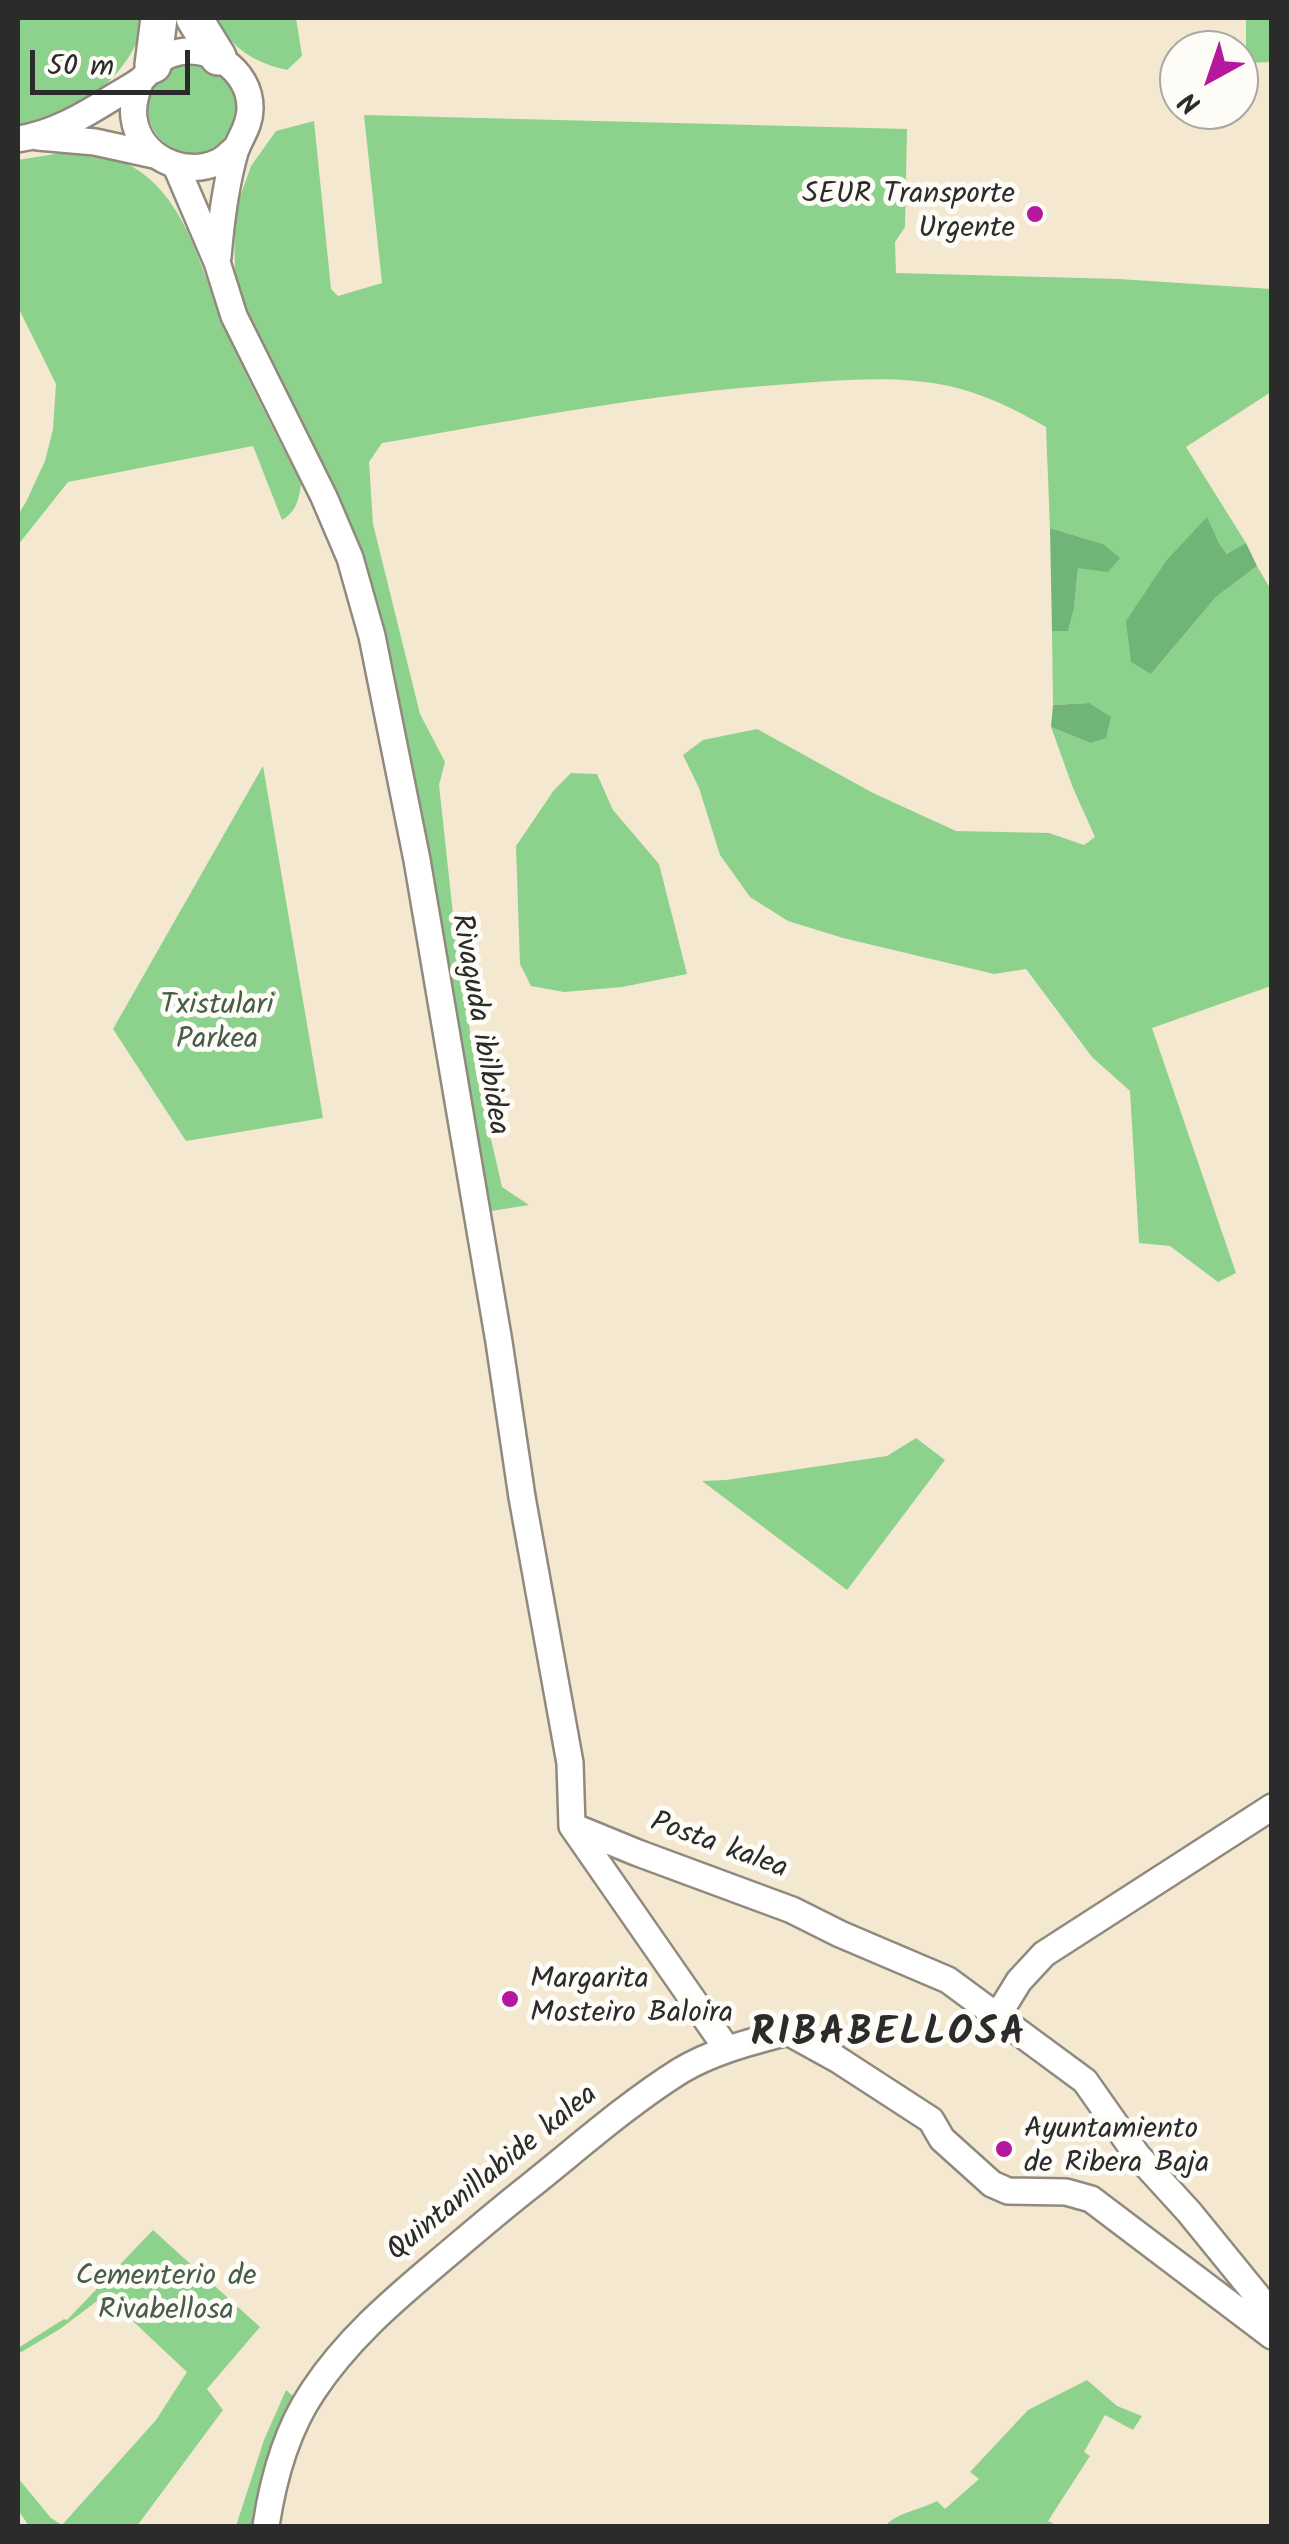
<!DOCTYPE html>
<style>
body{margin:0}
#map{position:relative;width:1289px;height:2544px;overflow:hidden;background:#f5e8d1;font-family:Kalam,sans-serif}
canvas{display:block}
.frame{position:absolute;inset:0;border:20px solid #2b2b2b;pointer-events:none}
.north{position:absolute;left:1159px;top:30px;width:100px;height:100px;box-sizing:border-box;background:#fdfcf7;border:2px solid #a9a8a5;border-radius:50%;rotate:220deg;font-size:28px;font-weight:700;line-height:40px;text-align:center;color:#2b2b2b}
.north::after{content:'';display:block;margin:auto;width:35px;height:45px;background:#b5179e;clip-path:polygon(50% 0,100% 100%,50% 72%,0 100%)}
.scale{position:absolute;left:30px;top:50px;width:160px;height:45px;box-sizing:border-box;border:5px solid #2b2b2b;border-top:0;padding-left:12px;font-size:30px;line-height:35px;white-space:nowrap;color:#2b2b2b;-webkit-text-stroke:8px #fdfcf7;paint-order:stroke}
</style>
<div id="map">
<canvas width="1289" height="2544"></canvas>
<div class="frame"></div>
<div class="north">N</div>
<div class="scale">50 m</div>
</div>
<script>
const ctx = document.querySelector('canvas').getContext('2d');
ctx.lineJoin = 'round';
function fillPath(path, color) { ctx.fillStyle = color; ctx.fill(path, 'evenodd'); }
function strokePath(path, color, width, dash) { ctx.strokeStyle = color; ctx.lineWidth = width; ctx.lineCap = dash ? 'butt' : 'round'; ctx.setLineDash(dash || []); ctx.stroke(path); }
function write(font, color, halo, rows, align = 'center') {
  ctx.font = font + ' Kalam,sans-serif'; ctx.lineWidth = 10; ctx.setLineDash([]); ctx.textBaseline = 'middle'; ctx.strokeStyle = halo; ctx.fillStyle = color; for (const [text, x, y, turn = 0] of rows) {
    ctx.save(); ctx.translate(x, y); ctx.rotate((+turn || 0) * Math.PI / 180); ctx.textAlign = isNaN(turn) ? turn : align; if (halo) ctx.strokeText(text, 0, 0); ctx.fillText(text, 0, 0); ctx.restore();
  }
}
fillPath(new Path2D(`
 M 18,18 L 145,18 C 141,27 139,39 134,48 C 110,93 66,116 18,124 Z
 M 212,18 L 296,18 L 302,56 L 287,70 C 249,61 235,48 212,18 Z
 M 1246,18 L 1271,18 L 1271,62 L 1246,63 Z
 M148 108a45 45 0 1 1 90 0a45 45 0 1 1-90 0Z
 M 364,115 L 907,129 L 905,227 L 895,242 L 896,273 L 1119,279 L 1271,289 L 1271,392 L 1186,447 L 1246,543 L 1228,555 L 1219,543 L 1207,518 L 1151,674 L 1216,597 L 1257,566 L 1271,590 L 1271,986 L 1152,1028 L 1236,1273 L 1218,1282 L 1170,1246 L 1139,1243 L 1130,1091 L 1092,1057 L 1026,969 L 994,974 L 843,938 L 788,921 L 750,897 L 720,855 L 699,788 L 683,755 L 703,740 L 757,729 L 873,793 L 956,831 L 1049,833 L 1084,845 L 1095,837 L 1073,788 L 1051,727 L 1090,743 L 1089,703 L 1053,705 L 1052,631 L 1068,631 L 1074,609 L 1078,568 L 1103,544 L 1050,528 L 1046,427 C 1015,409 984,394 949,386 C 897,375 842,380 789,384 C 653,393 517,420 382,443 L 369,462 L 373,524 L 420,714 L 445,762 L 439,785 L 453,914 L 476,1073 L 502,1187 L 529,1205 L 485,1212 L 394,669 L 367,569 L 334,491 L 251,323 L 235,278 L 234,214 L 251,166 L 276,131 L 314,121 L 331,289 L 338,296 L 382,283 Z
 M 61,153 C 81,154 102,153 121,161 C 188,190 201,274 227,333 C 250,384 276,434 301,484 C 299,500 296,512 282,520 L 253,446 L 68,482 L 18,545 L 18,515 L 26,502 L 45,461 L 53,429 L 56,384 L 18,307 L 18,160 Z
 M 263,766 L 323,1118 L 186,1141 L 113,1029 Z
 M 571,773 L 597,774 L 613,810 L 659,864 L 687,974 L 622,987 L 564,992 L 531,986 L 520,964 L 516,846 L 554,790 Z
 M 916,1438 L 945,1460 L 847,1590 L 702,1481 L 726,1480 L 887,1456 Z
 M 153,2230 L 260,2327 L 207,2389 L 223,2410 L 137,2526 L 29,2526 L 18,2510 L 18,2478 L 51,2518 L 62,2525 L 156,2420 L 187,2372 L 105,2295 L 60,2329 L 18,2354 L 18,2348 L 64,2319 L 67,2320 Z
 M 1087,2380 L 1117,2406 L 1142,2416 L 1133,2430 L 1105,2415 L 1084,2452 L 1090,2456 L 1048,2521 L 1058,2526 L 885,2526 C 898,2512 920,2510 937,2501 L 945,2509 L 979,2479 L 970,2472 L 1028,2410 Z
 M 286,2390 L 299,2401 L 259,2526 L 236,2526 L 264,2440 Z`), '#8cd28c');
fillPath(new Path2D(`
 M 1207,517 L 1219,543 L 1227,554 L 1246,543 L 1257,566 L 1216,597 L 1151,674 L 1131,662 L 1126,621 L 1166,561 Z
 M 1050,528 L 1103,544 L 1120,558 L 1108,572 L 1078,568 L 1074,609 L 1068,631 L 1052,631 Z
 M 1089,703 L 1111,717 L 1106,738 L 1090,743 L 1051,727 L 1053,705 Z`), '#71b478');
const minor = new Path2D(`
 M 141,80 C 136,92 132,104 134,118 C 139,157 184,178 218,162 C 225,159 231,152 237,147
 M 38,137 L 95,142 L 154,155
 M 18,139 C 53,134 85,115 115,96 C 123,91 133,86 141,80 C 151,71 156,61 169,55 C 206,40 251,69 250,109 C 250,126 240,137 235,152 C 225,187 221,221 218,257
 M 176,166 L 217,262 L 234,316 L 324,497 L 350,558 L 372,636 L 417,860 L 499,1342 L 522,1497 L 570,1763 L 572,1826
 M 572,1826 L 638,1853 L 792,1910 L 840,1934 L 948,1980 L 1085,2081 L 1137,2155 L 1189,2212 L 1272,2314
 M 572,1826 L 727,2049
 M 998,2015 L 1019,1981 L 1044,1954 L 1272,1807
 M 266,2526 C 273,2479 286,2431 313,2391 C 346,2341 390,2303 435,2265 C 466,2239 497,2212 529,2187 C 578,2148 626,2105 680,2071 C 713,2051 751,2042 788,2032 L 837,2059 L 931,2120 L 942,2139 L 992,2184 L 1008,2191 L 1066,2192 L 1091,2199 L 1272,2336`);
const highway = new Path2D(`
 M 194,18 L 218,57
 M 153,65 L 159,18`);
strokePath(minor, '#908a7e', 30);
strokePath(highway, '#908a7e', 40);
strokePath(minor, '#fff', 25);
strokePath(highway, '#fff', 35);
for (const [x, y, r, color] of [
 [1035,214,10,"#b5179e"],
 [510,1999,10,"#b5179e"],
 [1004,2149,10,"#b5179e"]
]) { const dot = new Path2D(); dot.arc(x, y, r, 0, 2 * Math.PI); ctx.fillStyle = color; ctx.fill(dot); strokePath(dot, '#fdfcf7', 4); }
write('30px', '#2b2b2b', '#fdfcf7', [
 ["SEUR Transporte",1015,197,"right"],
 ["Urgente",1015,231,"right"],
 ["Margarita",530,1982],
 ["Mosteiro Baloira",530,2016],
 ["Ayuntamiento",1024,2132],
 ["de Ribera Baja",1024,2166]
], 'left');
write('30px', '#485d48', '#fdfcf7', [
 ["Txistulari",217,1008],
 ["Parkea",217,1042],
 ["Cementerio de",166,2279],
 ["Rivabellosa",166,2313]
]);
write('30px', '#2b2b2b', '#fdfcf7', [
 ["Rivaguda ibilbidea",477,1025,80],
 ["Posta kalea",718,1848,20],
 ["Quintanillabide kalea",494,2175,-39]
]);
ctx.letterSpacing = '2.5px';
write('bold 40px', '#2b2b2b', '#fdfcf7', [
 ["RIBABELLOSA",889,2037]
]);
ctx.letterSpacing = '0px';
</script>
